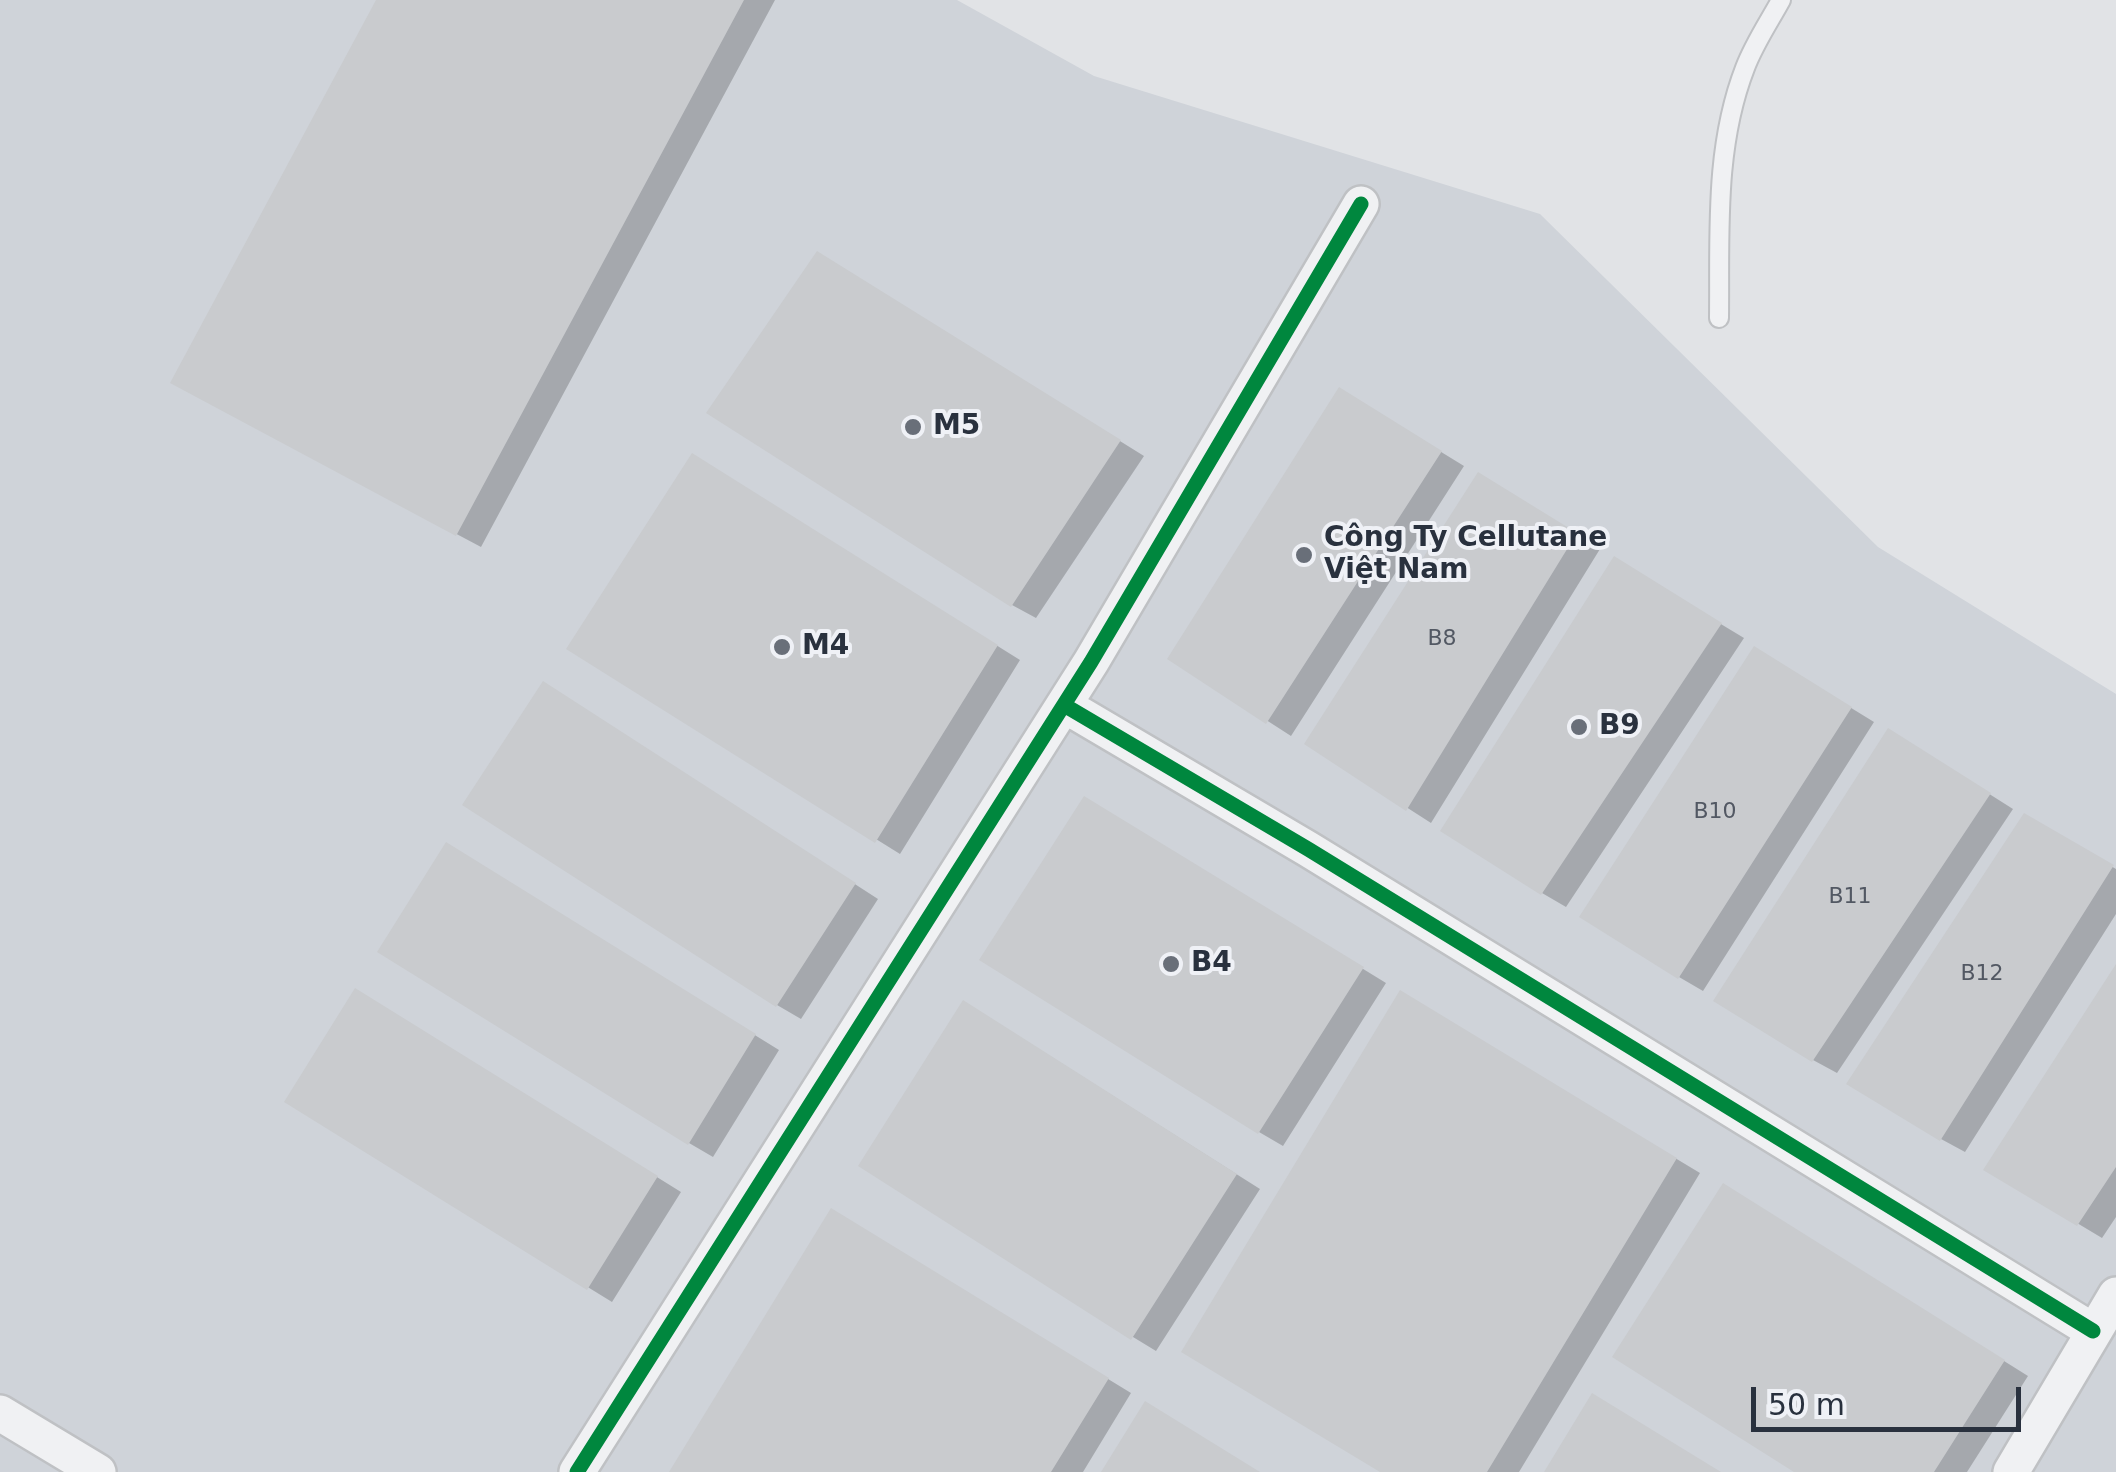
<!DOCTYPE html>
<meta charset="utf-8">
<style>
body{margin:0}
#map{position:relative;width:2116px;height:1472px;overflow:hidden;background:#e1e3e6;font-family:"DejaVu Sans",sans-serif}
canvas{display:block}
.scale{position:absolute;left:1751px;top:1387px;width:270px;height:45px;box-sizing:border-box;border:5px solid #29313e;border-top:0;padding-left:12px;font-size:30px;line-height:35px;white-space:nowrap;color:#29313e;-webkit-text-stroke:8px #eff1f6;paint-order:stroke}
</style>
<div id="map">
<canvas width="2116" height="1472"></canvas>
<div class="scale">50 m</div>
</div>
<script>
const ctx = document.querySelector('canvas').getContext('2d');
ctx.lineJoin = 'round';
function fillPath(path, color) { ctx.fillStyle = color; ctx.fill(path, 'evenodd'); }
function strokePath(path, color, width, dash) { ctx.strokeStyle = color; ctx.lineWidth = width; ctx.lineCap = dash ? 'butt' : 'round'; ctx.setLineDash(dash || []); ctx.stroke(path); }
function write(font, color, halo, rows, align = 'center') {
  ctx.font = font + ' "DejaVu Sans",sans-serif'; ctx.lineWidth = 8; ctx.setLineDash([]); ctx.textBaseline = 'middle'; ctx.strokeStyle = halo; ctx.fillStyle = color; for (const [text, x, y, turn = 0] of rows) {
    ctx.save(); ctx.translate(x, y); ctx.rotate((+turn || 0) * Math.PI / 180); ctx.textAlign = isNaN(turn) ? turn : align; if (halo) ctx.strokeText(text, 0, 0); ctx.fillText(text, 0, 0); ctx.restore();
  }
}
fillPath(new Path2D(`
 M 0,0 L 957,0 L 1094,76 L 1540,214 L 1878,547 L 2116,694 L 2116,1472 L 0,1472 Z`), '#cfd3d9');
fillPath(new Path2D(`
 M 379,0 L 775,0 L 481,547 L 197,396 Z
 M 842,268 L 1144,456 L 1036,618 L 1012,605 Z
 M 1363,404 L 1464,466 L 1291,736 L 1170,658 Z
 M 716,470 L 1020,660 L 900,854 L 569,648 Z
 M 1503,489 L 1600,549 L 1431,823 L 1308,744 Z
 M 1638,574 L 1744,638 L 1566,907 L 1542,893 Z
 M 1778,663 L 1874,722 L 1703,991 L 1679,977 Z
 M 567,698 L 878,899 L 801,1019 L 777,1005 Z
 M 1912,745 L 2013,809 L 1837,1073 L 1813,1060 Z
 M 1109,813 L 1386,983 L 1283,1146 L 1259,1132 Z
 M 2025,816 L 2116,869 L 2116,914 L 1965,1152 L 1941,1139 Z
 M 470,859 L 779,1050 L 713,1157 L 689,1143 Z
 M 2116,969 L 2116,1217 L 2102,1238 L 1987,1169 Z
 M 380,1005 L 681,1192 L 612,1302 L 287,1102 Z
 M 1424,1007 L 1700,1173 L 1519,1472 L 1385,1472 Z
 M 988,1017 L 1260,1189 L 1156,1351 L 1133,1337 Z
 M 1747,1200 L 2028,1376 L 1967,1472 L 1799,1472 Z
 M 856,1225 L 1131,1393 L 1083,1472 L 672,1472 Z`), '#0003');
fillPath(new Path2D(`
 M 376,0 L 744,0 L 456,536 L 170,383 Z
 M 817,251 L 1121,440 L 1011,607 L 706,413 Z
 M 1339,387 L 1442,451 L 1266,724 L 1167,659 Z
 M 692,453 L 998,645 L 875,843 L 566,649 Z
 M 1478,472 L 1577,533 L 1406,811 L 1304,744 Z
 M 1614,556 L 1722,623 L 1541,895 L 1440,831 Z
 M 1754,646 L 1852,707 L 1678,979 L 1579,917 Z
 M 543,681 L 856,883 L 776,1007 L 462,805 Z
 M 1888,728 L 1991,793 L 1812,1062 L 1713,1001 Z
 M 1084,796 L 1364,967 L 1258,1134 L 979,960 Z
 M 2024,813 L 2114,865 L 1940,1141 L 1846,1084 Z
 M 446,842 L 756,1034 L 688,1145 L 377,952 Z
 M 2116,964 L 2116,1167 L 2077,1226 L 1983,1170 Z
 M 355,988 L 658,1176 L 587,1290 L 284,1102 Z
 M 1400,990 L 1677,1158 L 1487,1472 L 1380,1472 L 1181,1352 Z
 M 963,1000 L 1237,1174 L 1131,1340 L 858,1166 Z
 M 1723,1183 L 2005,1360 L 1934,1472 L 1794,1472 L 1612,1357 Z
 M 831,1208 L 1109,1378 L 1051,1472 L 669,1472 Z
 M 1592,1393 L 1721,1472 L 1544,1472 Z
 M 1145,1401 L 1260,1472 L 1101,1472 Z`), '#c9cbce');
const lane = new Path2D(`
 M 1719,318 C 1720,234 1714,148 1745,68 C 1754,44 1769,22 1781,0`);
const street = new Path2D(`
 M 1064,705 L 1308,849 L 2093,1331
 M 0,1413 L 98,1472
 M 577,1472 L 1091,662 L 1361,204
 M 2011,1472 L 2116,1295`);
strokePath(lane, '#bfc1c4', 22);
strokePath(street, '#bfc1c4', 40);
strokePath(lane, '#f0f1f3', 18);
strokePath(street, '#f0f1f3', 35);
strokePath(new Path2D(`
 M 1064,705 L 1308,849 L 2093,1331
 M 577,1472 L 1091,662 L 1361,204`), '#00873e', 15);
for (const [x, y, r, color] of [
 [913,427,10,"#696f79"],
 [1304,555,10,"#696f79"],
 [782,647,10,"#696f79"],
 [1579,727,10,"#696f79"],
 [1171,964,10,"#696f79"]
]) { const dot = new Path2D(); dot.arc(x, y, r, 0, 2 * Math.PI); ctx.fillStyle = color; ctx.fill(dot); strokePath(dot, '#eff1f6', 4); }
write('22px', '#525863', null, [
 ["B8",1442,639],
 ["B10",1715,812],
 ["B11",1850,897],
 ["B12",1982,974]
]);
write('bold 28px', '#29313e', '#eff1f6', [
 ["M5",933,427],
 ["Công Ty Cellutane",1324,539],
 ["Việt Nam",1324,571],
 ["M4",802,647],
 ["B9",1599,727],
 ["B4",1191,964]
], 'left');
</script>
